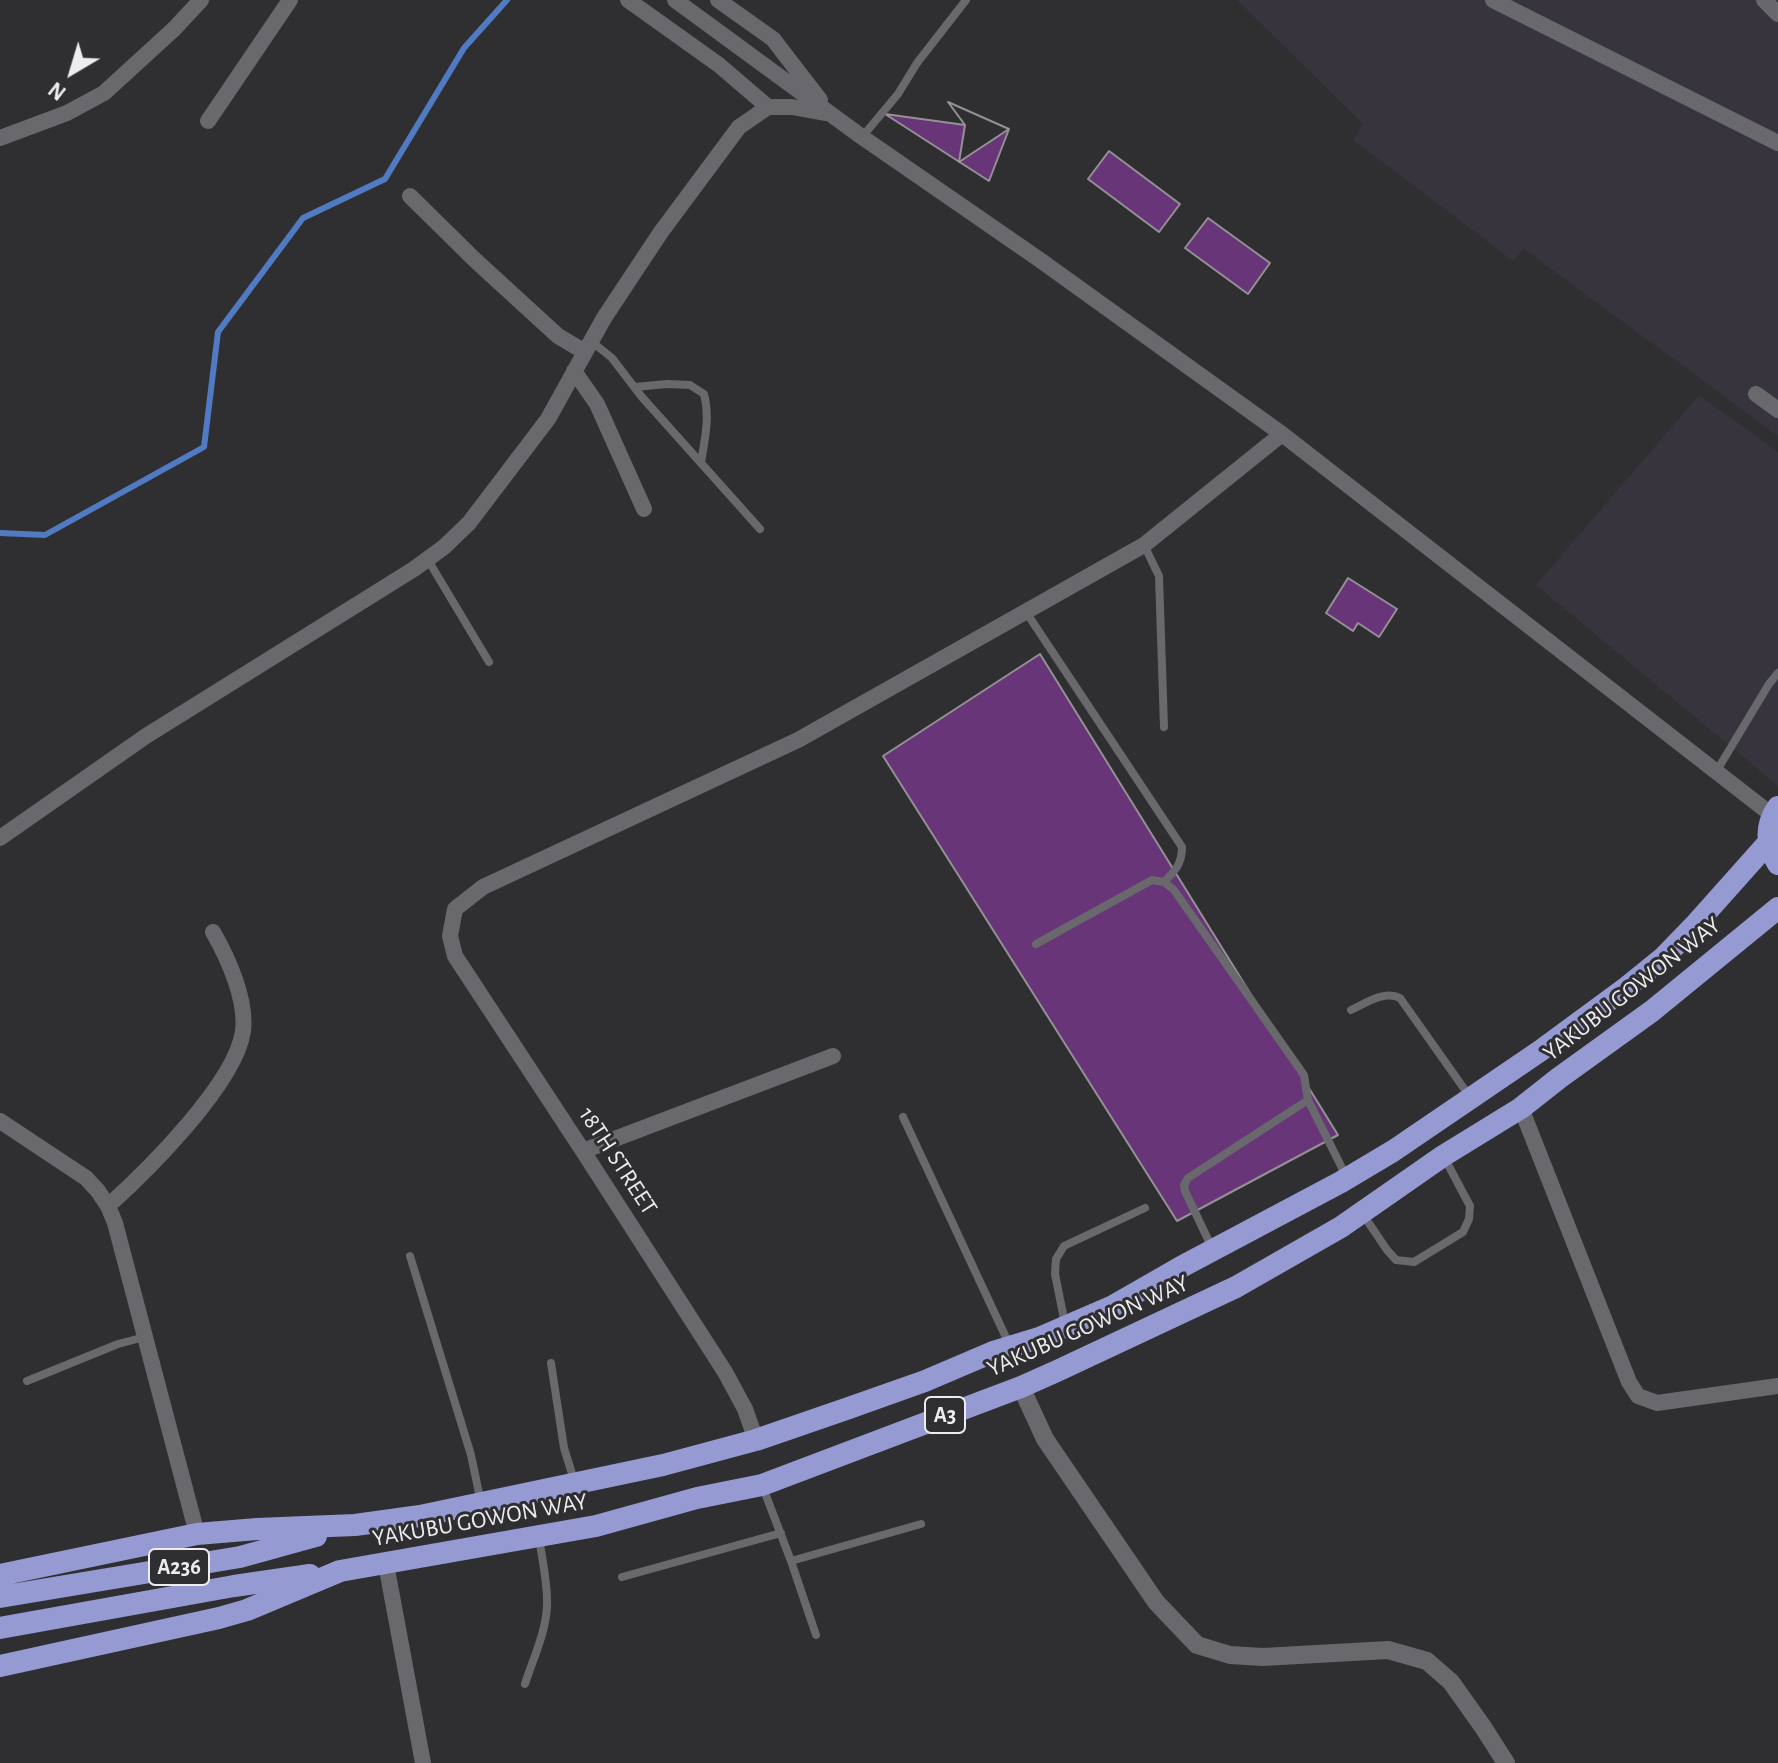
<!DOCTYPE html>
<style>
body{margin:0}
#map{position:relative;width:1778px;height:1763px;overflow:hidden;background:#2f2e31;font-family:"Alegreya Sans",sans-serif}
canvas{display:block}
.north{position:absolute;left:32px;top:32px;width:80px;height:80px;-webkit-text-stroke:6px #2f2e31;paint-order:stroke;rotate:218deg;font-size:22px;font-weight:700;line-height:32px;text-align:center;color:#edecee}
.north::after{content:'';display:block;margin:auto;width:28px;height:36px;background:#edecee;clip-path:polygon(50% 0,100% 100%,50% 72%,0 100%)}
</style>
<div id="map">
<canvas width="1778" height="1763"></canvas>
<div class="north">N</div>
</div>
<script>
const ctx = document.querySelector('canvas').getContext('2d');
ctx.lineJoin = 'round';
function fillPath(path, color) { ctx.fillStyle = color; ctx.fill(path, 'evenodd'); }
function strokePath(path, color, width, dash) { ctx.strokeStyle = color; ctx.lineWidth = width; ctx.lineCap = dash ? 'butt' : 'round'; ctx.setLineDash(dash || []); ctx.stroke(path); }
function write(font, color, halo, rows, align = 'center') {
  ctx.font = font + ' "Alegreya Sans",sans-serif'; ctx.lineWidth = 6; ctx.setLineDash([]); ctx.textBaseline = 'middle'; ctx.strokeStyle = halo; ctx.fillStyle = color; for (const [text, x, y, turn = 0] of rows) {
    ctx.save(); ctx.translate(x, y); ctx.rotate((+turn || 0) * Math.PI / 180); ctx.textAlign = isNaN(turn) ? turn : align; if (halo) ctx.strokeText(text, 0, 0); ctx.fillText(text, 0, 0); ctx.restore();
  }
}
fillPath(new Path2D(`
 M 1237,0 L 1778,0 L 1778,436 L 1524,249 L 1513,261 L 1353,140 L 1363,124 Z
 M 1699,395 L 1778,452 L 1778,786 L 1536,585 Z`), '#37343d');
strokePath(new Path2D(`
 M 0,533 L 45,535 L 204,447 L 218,332 L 303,218 L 385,179 L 464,48 L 507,0`), '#507bc3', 6);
const building = new Path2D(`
 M 948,102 L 1009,129 L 989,181 L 885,114 L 965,125 Z
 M 948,102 L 1009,129 L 959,162 L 965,125 Z
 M 1109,151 L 1180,204 L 1159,232 L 1088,179 Z
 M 1208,218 L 1270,263 L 1248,294 L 1185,248 Z
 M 1348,578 L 1397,609 L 1379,637 L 1358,623 L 1353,631 L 1326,613 Z
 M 1040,654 L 1338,1135 L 1177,1221 L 883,756 Z`);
fillPath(building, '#693579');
strokePath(building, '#939194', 2);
strokePath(new Path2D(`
 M 862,137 L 898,94 L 917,63 L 966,0
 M 591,341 L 612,358 L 641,396 L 760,529
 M 635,387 L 667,384 L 690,385 L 704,394 C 710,417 705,439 701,462
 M 1144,545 L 1159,576 L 1164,727
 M 428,560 L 489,662
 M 1026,612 L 1182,847 C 1182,864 1175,871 1164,882
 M 1716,772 L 1769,684 L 1778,673
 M 1036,944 L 1152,880 L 1164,882 L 1174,890 L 1304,1075 L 1308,1100 L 1347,1178
 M 1351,1010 C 1366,1003 1385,990 1400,998 L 1470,1097
 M 903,1117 L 1010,1346
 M 1362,1213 L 1387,1250 L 1396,1260 L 1414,1262 L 1463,1232 L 1469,1219 L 1470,1206 L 1445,1159
 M 1213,1250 L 1185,1191 L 1184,1185 L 1188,1178 L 1308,1100
 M 410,1256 L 471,1455 L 481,1503
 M 1065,1324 L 1055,1274 L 1056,1259 L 1064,1246 L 1145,1208
 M 551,1363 L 564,1448 L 574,1480
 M 27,1381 L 118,1344 L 145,1337
 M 762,1485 L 791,1561 L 816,1635
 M 791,1561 L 921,1524
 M 622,1577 L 781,1533
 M 525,1684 C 533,1659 546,1632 547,1606 C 548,1583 542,1560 539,1537`), '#69686c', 8);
strokePath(new Path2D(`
 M 628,0 L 719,65 L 768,107
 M 675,0 L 862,137 L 1040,260 L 1282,434 L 1772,815
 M 718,0 L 773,39 L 820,100
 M 1493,0 L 1778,143
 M 1764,0 L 1778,14
 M 208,121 L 290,0
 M 0,138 L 67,113 L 104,93 L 174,29 L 201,0
 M 410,196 L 475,260 L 558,336 L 585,352
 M 574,371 L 597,404 L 644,509
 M 1756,394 L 1778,410
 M 0,838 L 146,736 L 414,569 L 444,547 L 469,523 L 548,419 L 604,318 L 661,232 L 739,127 L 768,107 L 792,107 L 825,113
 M 1521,1108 L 1629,1382 L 1638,1396 L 1657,1403 L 1778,1386
 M 0,1121 L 86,1178 L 98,1191 L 108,1206 L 115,1223 L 197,1534
 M 583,1151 L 833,1056
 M 108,1206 C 147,1171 236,1083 243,1031 C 247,1000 228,958 213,932
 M 756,1440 L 745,1409 L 725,1372 L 583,1151 L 455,956 L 450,936 L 455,909 L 483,887 L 798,740 L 1144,545 L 1282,434
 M 386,1564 L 423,1763`), '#69686c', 16);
strokePath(new Path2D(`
 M 1021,1387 L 1045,1439 L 1156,1602 L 1197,1645 L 1230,1655 L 1263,1657 L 1388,1650 L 1427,1661 L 1451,1682 L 1483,1727 L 1506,1763`), '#69686c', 18);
strokePath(new Path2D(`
 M 1778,807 C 1765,826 1766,845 1778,864
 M 0,1575 L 197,1534 L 257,1529 L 355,1525 L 420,1516 L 663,1465 L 756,1440 L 846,1409 L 925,1381 L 993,1352 L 1039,1338 L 1113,1306 L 1181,1267 L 1341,1182 L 1393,1151 L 1540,1051 L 1627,987 L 1664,957 L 1694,926 L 1768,843
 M 0,1597 L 240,1557 L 316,1536
 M 0,1628 L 234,1586 L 310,1575
 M 0,1666 L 219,1618 L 247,1610 L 340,1571 L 596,1526 L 697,1498 L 762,1485 L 1021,1387 L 1057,1371 L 1236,1287 L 1341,1227 L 1443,1156 L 1521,1108 L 1559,1078 L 1652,1011 L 1778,908`), '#959ad2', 22);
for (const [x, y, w] of [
 [945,1415,40],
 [179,1567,60]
]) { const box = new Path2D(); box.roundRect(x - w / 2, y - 18, w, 36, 6); ctx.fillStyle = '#2f2e31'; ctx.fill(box); strokePath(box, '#edecee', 2); }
write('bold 22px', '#edecee', null, [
 ["A3",945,1415],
 ["A236",179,1567]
]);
write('24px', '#edecee', '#2f2e31', [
 ["YAKUBU GOWON WAY",1632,989,-38],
 ["18TH STREET",618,1161,57],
 ["YAKUBU GOWON WAY",1088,1326,-24],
 ["YAKUBU GOWON WAY",480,1520,-10]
]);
</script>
